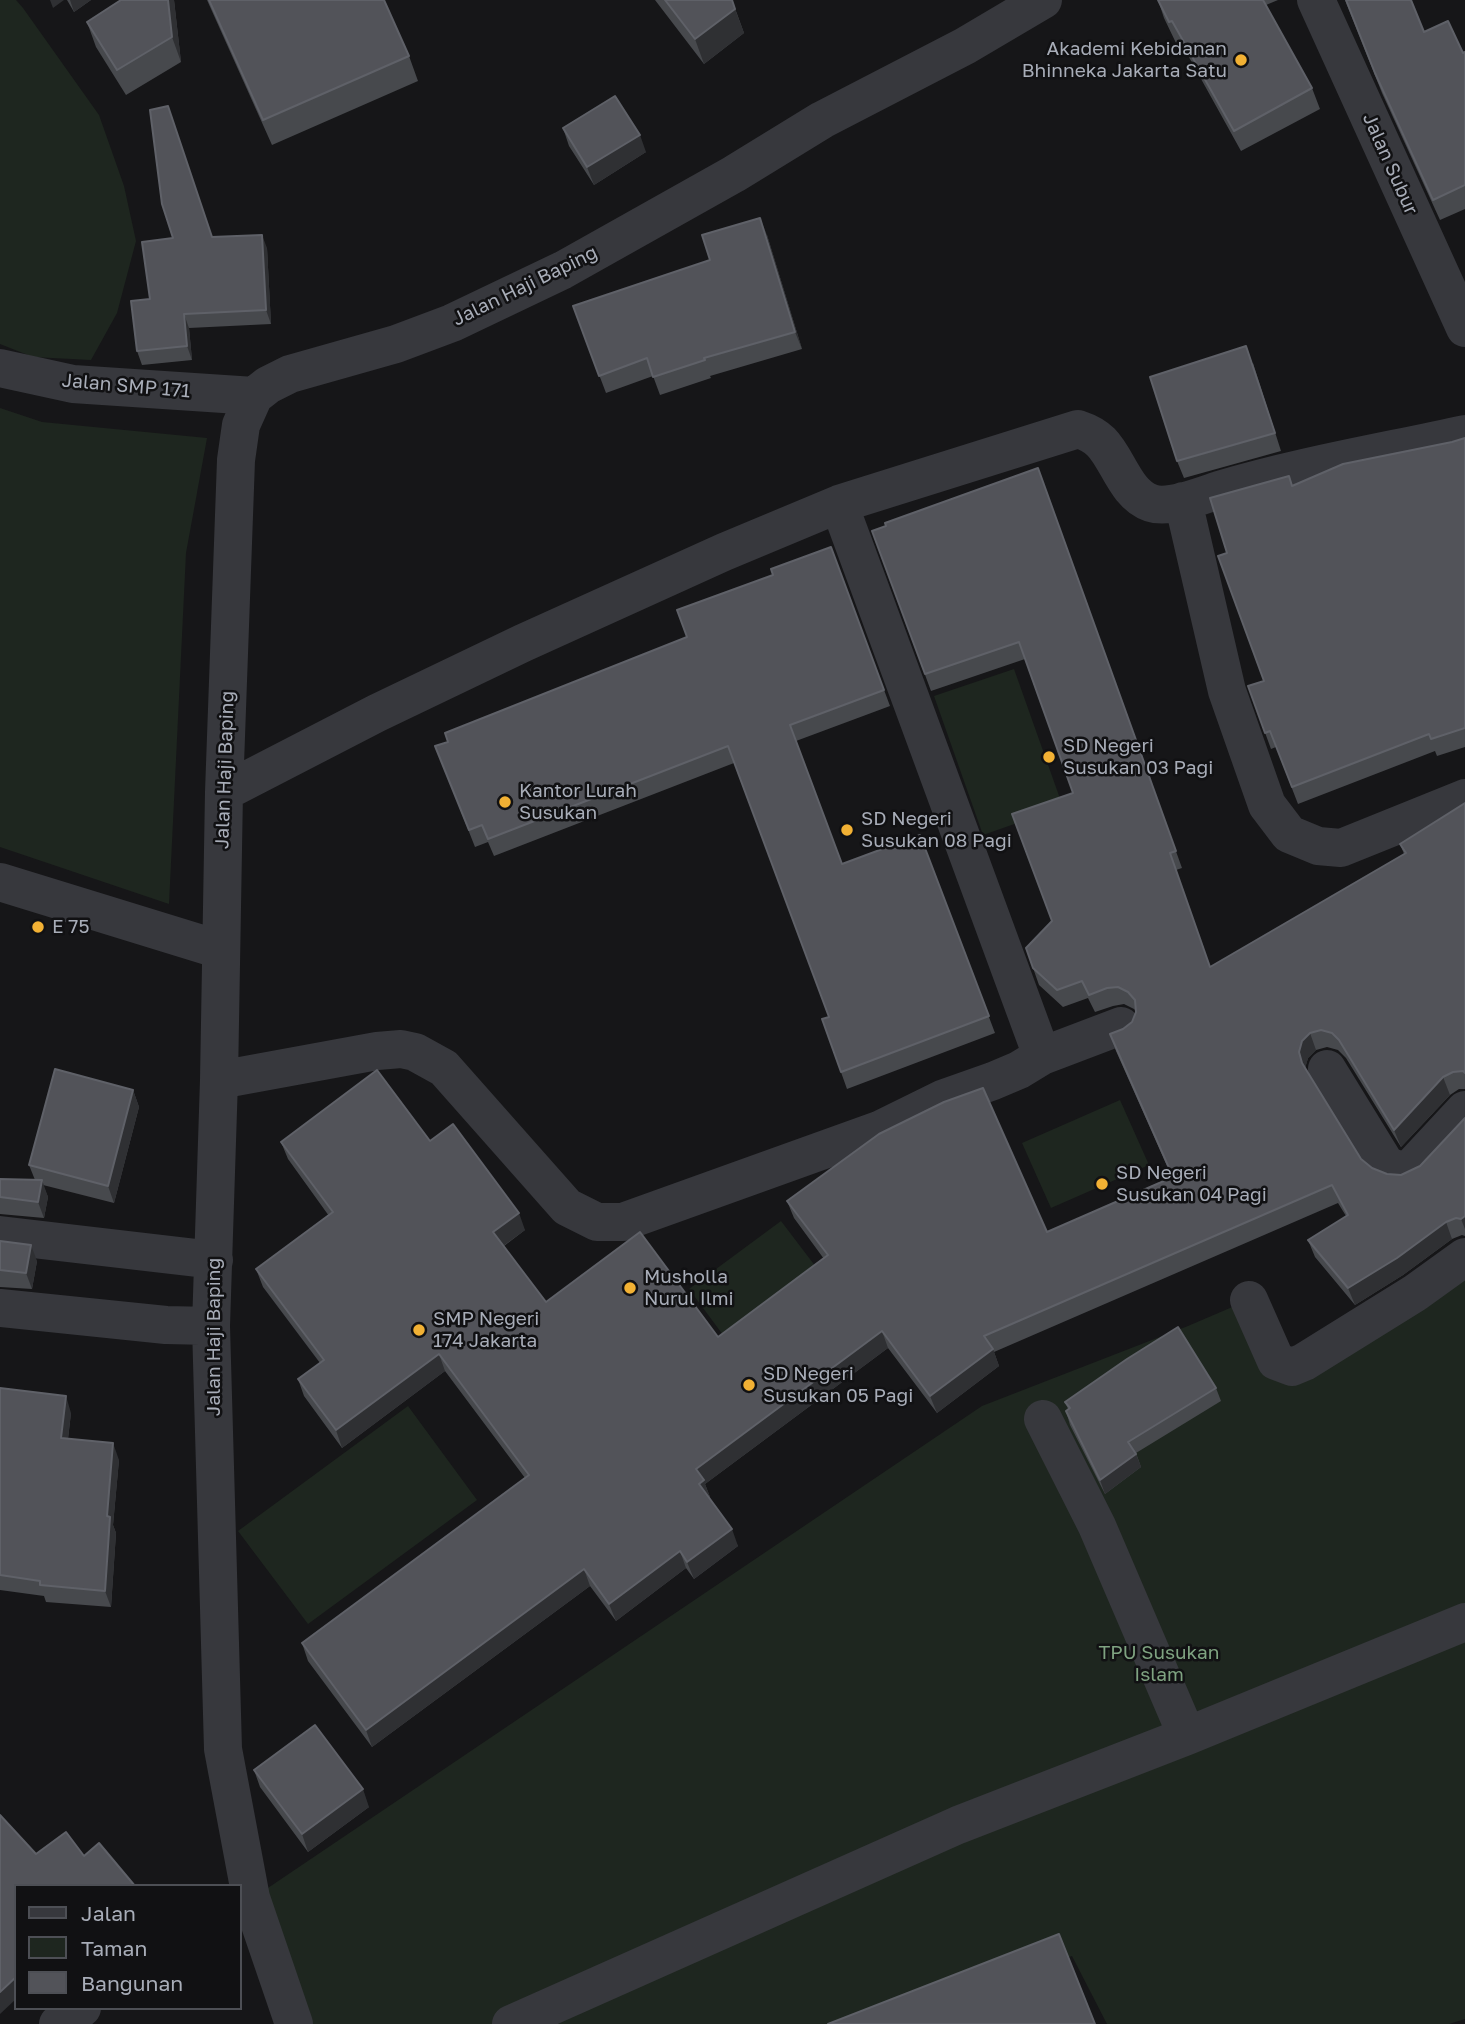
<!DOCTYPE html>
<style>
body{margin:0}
#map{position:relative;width:1465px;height:2024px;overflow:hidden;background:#161618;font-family:"Golos Text",sans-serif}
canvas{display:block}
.legend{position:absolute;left:14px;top:1884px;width:228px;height:126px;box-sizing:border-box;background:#111113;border:2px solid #4d4f55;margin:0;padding:9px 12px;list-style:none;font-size:21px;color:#a8adb8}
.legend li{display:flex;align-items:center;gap:14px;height:35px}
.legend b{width:35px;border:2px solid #4d4f55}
</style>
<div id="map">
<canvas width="1465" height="2024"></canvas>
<ul class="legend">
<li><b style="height:9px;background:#37383d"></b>Jalan</li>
<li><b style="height:19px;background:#1e261f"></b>Taman</li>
<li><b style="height:19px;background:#525359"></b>Bangunan</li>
</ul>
</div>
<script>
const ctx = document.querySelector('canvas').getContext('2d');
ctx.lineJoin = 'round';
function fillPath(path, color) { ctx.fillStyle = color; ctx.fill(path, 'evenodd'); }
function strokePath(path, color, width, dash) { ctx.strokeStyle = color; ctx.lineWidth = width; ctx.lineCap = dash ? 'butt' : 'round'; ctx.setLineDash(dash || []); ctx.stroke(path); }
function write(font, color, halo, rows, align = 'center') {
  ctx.font = font + ' "Golos Text",sans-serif'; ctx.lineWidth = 5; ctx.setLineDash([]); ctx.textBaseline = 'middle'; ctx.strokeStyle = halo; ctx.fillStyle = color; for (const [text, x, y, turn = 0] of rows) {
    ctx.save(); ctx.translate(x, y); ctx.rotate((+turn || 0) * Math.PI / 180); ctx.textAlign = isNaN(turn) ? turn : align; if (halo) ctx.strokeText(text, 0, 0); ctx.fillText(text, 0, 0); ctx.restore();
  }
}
fillPath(new Path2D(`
 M 0,0 L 16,0 L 23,8 L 99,115 L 124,186 L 136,241 L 117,313 L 91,360 L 33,357 L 0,344 Z
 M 0,408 L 42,422 L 207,438 L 186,553 L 169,904 L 0,847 Z
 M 1014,669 L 1063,807 L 983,835 L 934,696 Z
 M 1120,1100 L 1149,1165 L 1051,1208 L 1022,1143 Z
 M 781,1221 L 819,1271 L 726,1339 L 689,1289 Z
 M 1465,1256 L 1465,2019 L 1449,2024 L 1107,2024 L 1072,1956 L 878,2024 L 306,2024 L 259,1894 L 982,1406 L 1188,1326 L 1237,1305 L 1268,1370 Z
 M 408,1406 L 477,1500 L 308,1624 L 238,1531 Z`), '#1e261f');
strokePath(new Path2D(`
 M 1316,0 L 1465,328
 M 0,368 L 73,384 L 254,396
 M 1183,501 L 1227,691 L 1267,805 L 1289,834 L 1318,846 L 1341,848 L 1465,798
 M 839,504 L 1042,1056
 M 224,792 L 377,713 L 523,643 L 724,552 L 839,504 L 1078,429 C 1087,432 1094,435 1101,442 C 1118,459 1125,494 1151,503 C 1169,509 1201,496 1219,490 C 1299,466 1383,452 1465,434
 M 0,882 L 221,950
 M 1327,1069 L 1386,1165 L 1401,1171 L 1411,1168 L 1465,1110
 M 219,1080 L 377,1051 L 401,1049 L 415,1052 L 444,1068 L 567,1207 L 597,1222 L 623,1222 L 879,1130 L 942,1099 L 993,1081 L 1019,1070 L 1042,1056 L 1121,1026
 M 0,1235 L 214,1260
 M 1249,1300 L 1276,1361 L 1292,1367 L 1304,1362 L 1415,1293 L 1465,1257
 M 0,1308 L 166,1325 L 211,1326
 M 1043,1419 L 1097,1526 L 1187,1736
 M 58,2024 L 82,2008
 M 294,2024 L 251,1898 L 223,1749 L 211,1326 L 219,1080 L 224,792 L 236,460 L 241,425 L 254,396 L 268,385 L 290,374 L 396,344 L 452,323 L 563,270 L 734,174 L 822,120 L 965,46 L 1043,0
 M 511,2024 L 958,1825 L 1187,1736 L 1465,1622`), '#37383d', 38);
fillPath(new Path2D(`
 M 67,0 L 91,0 L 74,12 Z
 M 174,0 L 181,62 L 126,95 L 96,47 L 87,22 Z
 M 207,0 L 384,0 L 409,56 L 418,81 L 272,145 Z
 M 655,0 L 732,0 L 744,33 L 704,64 Z
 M 1158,0 L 1278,0 L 1266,5 L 1312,88 L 1320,109 L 1241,151 L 1180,41 L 1176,43 L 1164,18 Z
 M 1345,0 L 1411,0 L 1424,32 L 1463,53 L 1465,52 L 1465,209 L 1440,220 L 1382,93 Z
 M 563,128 L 646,152 L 594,185 L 569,146 Z
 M 767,235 L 802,349 L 710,376 L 711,378 L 660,395 L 653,376 L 606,393 L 573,306 L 710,260 Z
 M 212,237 L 267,248 L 271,324 L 189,328 L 192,360 L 142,365 L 137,351 L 150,299 Z
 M 1253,363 L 1281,451 L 1184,478 L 1177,461 Z
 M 1465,438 L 1465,747 L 1437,756 L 1435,751 L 1298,804 L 1276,747 L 1271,749 L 1248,686 L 1264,681 L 1227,553 L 1293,486 Z
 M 1038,468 L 1182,868 L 1176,870 L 1210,967 L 1404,854 L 1400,844 L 1465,803 L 1465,1089 L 1459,1089 L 1450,1095 L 1401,1147 L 1346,1058 L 1338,1050 L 1327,1047 L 1316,1050 L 1308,1058 L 1305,1068 L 1361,1159 L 1372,1168 L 1387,1174 L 1401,1175 L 1420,1166 L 1465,1118 L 1465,1236 L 1462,1235 L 1452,1239 L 1403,1275 L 1355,1305 L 1315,1257 L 1308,1240 L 1346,1216 L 1338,1203 L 994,1352 L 999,1366 L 937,1413 L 888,1348 L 705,1484 L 710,1497 L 709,1498 L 738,1546 L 694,1579 L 686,1568 L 616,1621 L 590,1586 L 372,1747 L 308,1661 L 302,1643 L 525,1478 L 445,1371 L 342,1448 L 304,1396 L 298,1379 L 320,1363 L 263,1287 L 256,1269 L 329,1216 L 288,1159 L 281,1142 L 430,1141 L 525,1230 L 504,1246 L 546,1302 L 718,1337 L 824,1259 L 794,1218 L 787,1201 L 1047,1232 L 1172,1177 L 1116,1051 L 1110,1034 L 1123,1029 L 1132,1022 L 1136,1011 L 1134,1009 L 1124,1004 L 1113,1006 L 1095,1012 L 1088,998 L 1063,1007 L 1039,985 L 1026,948 L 1052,921 L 1073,793 L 1025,659 L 931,691 L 872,531 Z
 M 831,547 L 890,706 L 796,741 L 842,864 L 920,835 L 995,1033 L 847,1089 L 822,1019 L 829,1017 L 734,763 L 494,856 L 488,842 L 475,847 L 435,746 L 448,742 L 686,637 L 773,575 Z
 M 133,1090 L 139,1107 L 114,1203 L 43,1185 L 48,1197 L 44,1218 L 0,1214 L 0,1179 L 35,1180 L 29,1165 Z
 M 0,1241 L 37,1261 L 32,1289 L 0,1287 Z
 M 0,1388 L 71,1413 L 68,1439 L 119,1460 L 113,1525 L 116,1533 L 111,1607 L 46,1602 L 44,1596 L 0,1590 Z
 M 1216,1388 L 1221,1401 L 1136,1453 L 1141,1467 L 1105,1494 L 1070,1425 L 1066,1411 L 1068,1409 L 1065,1402 Z
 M 254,1770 L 369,1807 L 308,1852 L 260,1787 Z`), '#47494d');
fillPath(new Path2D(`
 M 50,0 L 64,0 L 53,8 Z
 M 70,0 L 91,0 L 74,12 Z
 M 168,0 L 174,0 L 181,62 L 172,37 Z
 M 735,9 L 744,33 L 704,64 L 695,39 Z
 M 640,135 L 646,152 L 594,185 L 587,167 Z
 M 760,218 L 767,235 L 802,349 L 795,332 Z
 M 262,235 L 267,248 L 271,324 L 266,310 Z
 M 184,314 L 189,328 L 192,360 L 187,346 Z
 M 1310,1033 L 1316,1050 L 1308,1058 L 1305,1069 L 1302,1063 L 1299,1052 L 1302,1041 Z
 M 1443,1077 L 1450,1095 L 1401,1147 L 1394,1130 Z
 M 133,1090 L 139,1107 L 114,1203 L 108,1186 Z
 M 42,1180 L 48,1197 L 44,1218 L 38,1202 Z
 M 519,1213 L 525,1230 L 499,1249 L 493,1232 Z
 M 1465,1216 L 1465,1229 L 1461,1219 Z
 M 1446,1222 L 1452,1239 L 1403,1275 L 1355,1305 L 1348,1288 Z
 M 31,1245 L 37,1261 L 32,1289 L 26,1273 Z
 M 882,1331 L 888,1348 L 705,1484 L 710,1497 L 705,1502 L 699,1484 L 696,1469 Z
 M 993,1349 L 999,1366 L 937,1413 L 930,1396 Z
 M 439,1354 L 445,1371 L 342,1448 L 336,1430 Z
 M 66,1396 L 71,1413 L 66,1455 L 61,1438 Z
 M 113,1443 L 119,1460 L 113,1525 L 116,1533 L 111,1607 L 105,1591 L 107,1516 Z
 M 1136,1454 L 1141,1467 L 1105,1494 L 1100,1480 Z
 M 732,1529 L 738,1546 L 694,1579 L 687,1562 Z
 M 680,1551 L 686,1568 L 616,1621 L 609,1604 Z
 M 584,1569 L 590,1586 L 372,1747 L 366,1730 Z
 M 363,1789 L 369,1807 L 308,1852 L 302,1834 Z
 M 16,1977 L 16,1999 L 0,2014 L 0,1992 Z`), '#2f3033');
const building = new Path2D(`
 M 121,0 L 168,0 L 172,37 L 117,70 L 87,22 Z
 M 209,0 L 384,0 L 409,56 L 263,120 Z
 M 665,0 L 732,0 L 735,9 L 695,39 Z
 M 1158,0 L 1263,0 L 1312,88 L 1234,131 L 1172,21 L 1169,22 Z
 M 1346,0 L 1411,0 L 1424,32 L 1448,21 L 1463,53 L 1465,52 L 1465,185 L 1433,200 L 1375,73 Z
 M 615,96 L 640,135 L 587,167 L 563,128 Z
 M 168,106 L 212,237 L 262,235 L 266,310 L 184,314 L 187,346 L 137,351 L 131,301 L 150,299 L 142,242 L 173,238 L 162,204 L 150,110 Z
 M 760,218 L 795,332 L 704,358 L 705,360 L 653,377 L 647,358 L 599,376 L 573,306 L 710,260 L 702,235 Z
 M 1246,346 L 1275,433 L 1177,461 L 1150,377 Z
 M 1465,438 L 1465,728 L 1431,739 L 1429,734 L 1292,787 L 1270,731 L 1265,733 L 1248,686 L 1264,681 L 1218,556 L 1227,553 L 1210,498 L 1289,476 L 1292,486 L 1343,464 L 1452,442 Z
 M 1038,468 L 1176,851 L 1170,853 L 1210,967 L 1406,853 L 1400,844 L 1465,803 L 1465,1073 L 1463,1071 L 1453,1072 L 1443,1077 L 1394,1130 L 1339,1040 L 1332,1033 L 1321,1030 L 1310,1033 L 1302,1041 L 1299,1052 L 1302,1063 L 1361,1159 L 1372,1168 L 1387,1174 L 1401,1175 L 1420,1166 L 1465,1118 L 1465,1216 L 1461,1219 L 1456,1218 L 1446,1222 L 1397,1258 L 1348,1288 L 1308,1240 L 1348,1215 L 1332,1185 L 984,1336 L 993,1349 L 930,1396 L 882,1331 L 696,1469 L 704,1480 L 699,1484 L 732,1529 L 687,1562 L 680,1551 L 609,1604 L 584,1569 L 366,1730 L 302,1643 L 529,1475 L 439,1354 L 336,1430 L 298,1379 L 324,1360 L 256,1269 L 333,1212 L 281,1142 L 377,1070 L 430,1141 L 453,1124 L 519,1213 L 493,1232 L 546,1302 L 640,1232 L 718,1337 L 828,1255 L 787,1201 L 879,1134 L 944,1102 L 983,1088 L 1047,1232 L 1173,1177 L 1110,1034 L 1123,1029 L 1132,1022 L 1136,1012 L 1135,1000 L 1128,992 L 1118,987 L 1107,988 L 1089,995 L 1082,981 L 1057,990 L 1033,968 L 1026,948 L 1052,921 L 1012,814 L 1073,793 L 1019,642 L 925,674 L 872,531 L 886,526 L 885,523 Z
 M 831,547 L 884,690 L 790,725 L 842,864 L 920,835 L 989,1016 L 841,1072 L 822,1019 L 829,1017 L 728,746 L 488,839 L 482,825 L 469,830 L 435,746 L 448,742 L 445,733 L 687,637 L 677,610 L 773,575 L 771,569 Z
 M 55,1069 L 133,1090 L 108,1186 L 29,1165 Z
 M 0,1179 L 42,1180 L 38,1202 L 0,1197 Z
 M 0,1241 L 31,1245 L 26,1273 L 0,1270 Z
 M 1178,1327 L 1216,1388 L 1128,1442 L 1136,1454 L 1100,1480 L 1066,1411 L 1070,1408 L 1065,1402 L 1127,1359 Z
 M 0,1388 L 66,1396 L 61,1438 L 113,1443 L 107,1516 L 110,1517 L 105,1591 L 40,1585 L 40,1581 L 0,1575 Z
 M 315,1725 L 363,1789 L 302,1834 L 254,1770 Z
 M 0,1815 L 36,1854 L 66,1832 L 84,1856 L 99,1843 L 135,1886 L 16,1886 L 16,1977 L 0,1992 Z
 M 1059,1934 L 1095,2024 L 828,2024 Z`);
fillPath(building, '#525359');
strokePath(building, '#5f6168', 2);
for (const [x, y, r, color] of [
 [1241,60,7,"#f2b134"],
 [1049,757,7,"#f2b134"],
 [505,802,7,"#f2b134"],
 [847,830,7,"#f2b134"],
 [38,927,7,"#f2b134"],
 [1102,1184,7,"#f2b134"],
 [630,1288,7,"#f2b134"],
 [419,1330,7,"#f2b134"],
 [749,1385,7,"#f2b134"]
]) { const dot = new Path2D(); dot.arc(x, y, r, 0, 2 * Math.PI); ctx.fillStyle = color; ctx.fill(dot); strokePath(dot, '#111113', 2.5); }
write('19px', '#a8adb8', '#111113', [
 ["Akademi Kebidanan",1227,49,"right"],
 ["Bhinneka Jakarta Satu",1227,71,"right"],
 ["SD Negeri",1063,746],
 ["Susukan 03 Pagi",1063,768],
 ["Kantor Lurah",519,791],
 ["Susukan",519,813],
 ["SD Negeri",861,819],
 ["Susukan 08 Pagi",861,841],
 ["E 75",52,927],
 ["SD Negeri",1116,1173],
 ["Susukan 04 Pagi",1116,1195],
 ["Musholla",644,1277],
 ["Nurul Ilmi",644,1299],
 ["SMP Negeri",433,1319],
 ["174 Jakarta",433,1341],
 ["SD Negeri",763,1374],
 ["Susukan 05 Pagi",763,1396]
], 'left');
write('19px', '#a8adb8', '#111113', [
 ["Jalan Subur",1390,164,66],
 ["Jalan Haji Baping",525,286,-26],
 ["Jalan SMP 171",126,386,5],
 ["Jalan Haji Baping",225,770,-88],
 ["Jalan Haji Baping",214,1337,-90]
]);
write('19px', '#7fa381', '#111113', [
 ["TPU Susukan",1159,1653],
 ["Islam",1159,1675]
]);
</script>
